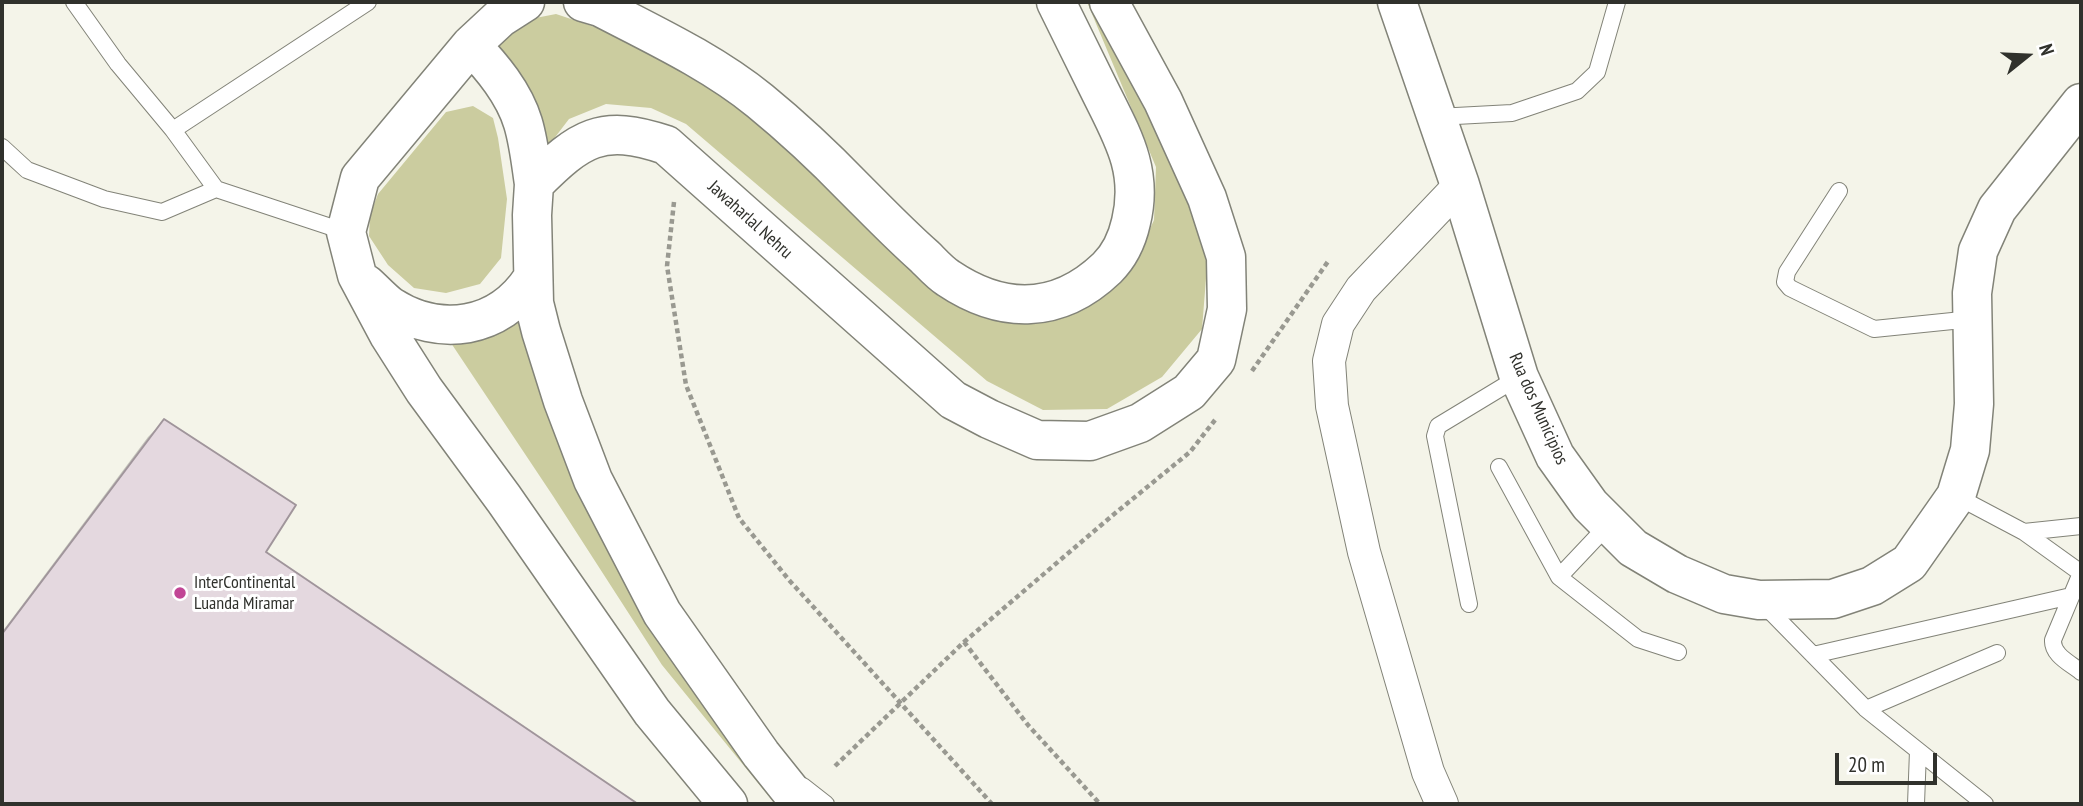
<!DOCTYPE html>
<style>
body{margin:0}
#map{position:relative;width:2083px;height:806px;overflow:hidden;background:#f4f4e9;font-family:"PT Sans Narrow",sans-serif}
canvas{display:block}
.frame{position:absolute;inset:0;border:4px solid #30312c;pointer-events:none}
.north{position:absolute;left:1992px;top:21px;width:70px;height:70px;-webkit-text-stroke:5px #fff;paint-order:stroke;rotate:72deg;font-size:19px;font-weight:700;line-height:28px;text-align:center;color:#30312c}
.north::after{content:'';display:block;margin:auto;width:24px;height:32px;background:#30312c;clip-path:polygon(50% 0,100% 100%,50% 72%,0 100%)}
.scale{position:absolute;left:1835px;top:753px;width:102px;height:32px;box-sizing:border-box;border:4px solid #30312c;border-top:0;padding-left:9px;font-size:21px;line-height:24px;white-space:nowrap;color:#30312c;-webkit-text-stroke:5px #fff;paint-order:stroke}
</style>
<div id="map">
<canvas width="2083" height="806"></canvas>
<div class="frame"></div>
<div class="north">N</div>
<div class="scale">20 m</div>
</div>
<script>
const ctx = document.querySelector('canvas').getContext('2d');
ctx.lineJoin = 'round';
function fillPath(path, color) { ctx.fillStyle = color; ctx.fill(path, 'evenodd'); }
function strokePath(path, color, width, dash) { ctx.strokeStyle = color; ctx.lineWidth = width; ctx.lineCap = dash ? 'butt' : 'round'; ctx.setLineDash(dash || []); ctx.stroke(path); }
function write(font, color, halo, rows, align = 'center') {
  ctx.font = font + ' "PT Sans Narrow",sans-serif'; ctx.lineWidth = 6; ctx.setLineDash([]); ctx.textBaseline = 'middle'; ctx.strokeStyle = halo; ctx.fillStyle = color; for (const [text, x, y, turn = 0] of rows) {
    ctx.save(); ctx.translate(x, y); ctx.rotate((+turn || 0) * Math.PI / 180); ctx.textAlign = isNaN(turn) ? turn : align; if (halo) ctx.strokeText(text, 0, 0); ctx.fillText(text, 0, 0); ctx.restore();
  }
}
fillPath(new Path2D(`
 M 1087,2 L 1098,2 L 1197,217 L 1207,266 L 1202,329 L 1162,377 L 1107,409 L 1043,410 L 987,381 L 686,124 L 651,108 L 606,104 L 569,119 L 543,153 L 495,45 L 520,21 L 556,14 L 634,40 L 716,83 L 964,302 L 1135,262 L 1154,220 L 1156,167 Z
 M 473,106 L 493,118 L 498,138 L 507,199 L 501,258 L 480,284 L 446,293 L 414,288 L 388,265 L 369,236 L 370,215 L 378,194 L 446,112 Z
 M 523,298 L 550,397 L 793,804 L 775,804 L 662,665 L 553,496 L 445,334 Z`), '#cbcc9f');
fillPath(new Path2D(`
 M 164,421 L 263,552 L 635,804 L 2,804 L 2,632 L 148,437 Z`), '#0003');
const building = new Path2D(`
 M 164,419 L 296,505 L 266,552 L 638,804 L 2,804 L 2,634 Z`);
fillPath(building, '#e4d8df');
strokePath(building, '#a0959b', 2);
const service = new Path2D(`
 M 74,2 L 118,64 L 173,130 L 216,189 L 346,232
 M 1437,117 L 1512,113 L 1577,91 L 1597,72 L 1617,2
 M 173,130 L 368,2
 M 2,147 L 27,170 L 104,199 L 162,212 L 216,189
 M 1839,191 L 1787,272 L 1785,282 L 1790,288 L 1874,329 L 1972,319
 M 1499,467 L 1559,577 L 1638,639 L 1678,652
 M 1956,496 L 2024,532 L 2081,526
 M 2024,532 L 2081,573
 M 2081,573 L 2053,640 C 2052,655 2070,663 2081,672
 M 1559,577 L 1609,524
 M 1469,604 L 1435,436 L 1438,426 L 1519,377
 M 1764,605 L 1866,709 L 1985,804
 M 1813,655 L 2071,596
 M 1866,709 L 1997,653
 M 803,786 L 826,804
 M 1916,804 L 1918,751`);
const minor = new Path2D(`
 M 1442,804 L 1428,772 L 1364,552 L 1332,406 L 1329,361 L 1338,324 L 1361,289 L 1460,185`);
const tertiary = new Path2D(`
 M 1397,2 L 1460,185 L 1519,377 L 1555,456 L 1590,505 L 1633,548 L 1677,574 L 1724,594 L 1759,600 L 1833,599 L 1872,586 L 1909,563 L 1956,496 L 1970,450 L 1974,404 L 1972,293 L 1978,251 L 1997,209 L 2081,103`);
const secondary = new Path2D(`
 M 525,2 L 500,18 L 471,45 L 360,178 L 346,232 L 357,275 L 389,335 L 424,390 L 504,499 L 652,712 L 728,804
 M 583,2 L 600,7 C 654,35 712,62 760,101 C 793,128 823,156 853,187 C 877,211 900,235 925,257 C 932,264 940,273 948,278 C 1003,315 1059,314 1107,268 C 1120,255 1127,240 1131,222 C 1144,169 1121,134 1098,87 C 1084,59 1070,30 1056,2
 M 471,45 C 492,67 514,93 523,123 C 529,143 531,164 534,184
 M 366,284 C 374,291 382,300 390,306 C 440,338 499,329 532,279
 M 801,804 L 761,754 L 662,613 L 593,480 L 563,401 L 541,331 L 534,303 L 532,215 L 534,184 C 580,138 601,123 666,145 L 953,400 L 989,419 L 1037,440 L 1090,441 L 1140,423 L 1189,392 L 1216,360 L 1227,309 L 1226,257 L 1207,198 L 1163,101 L 1109,2`);
strokePath(service, '#828378', 18);
strokePath(minor, '#828378', 34);
strokePath(tertiary, '#828378', 41);
strokePath(secondary, '#828378', 41);
strokePath(new Path2D(`
 M 674,202 L 667,266 L 686,385 L 739,518 L 789,580 L 992,804
 M 1252,371 L 1329,260
 M 964,642 L 1028,725 L 1100,804
 M 835,766 L 964,642 L 1113,515 L 1190,452 L 1215,420`), '#999991', 4.5, [5, 3.5]);
strokePath(service, '#fff', 16);
strokePath(minor, '#fff', 32);
strokePath(tertiary, '#fff', 38);
strokePath(secondary, '#fff', 38);
for (const [x, y, r, color] of [
 [180,593,7,"#c14595"]
]) { const dot = new Path2D(); dot.arc(x, y, r, 0, 2 * Math.PI); ctx.fillStyle = color; ctx.fill(dot); strokePath(dot, '#fff', 2.5); }
write('18px', '#30312c', '#fff', [
 ["Jawaharlal Nehru",750,220,42],
 ["Rua dos Municipios",1538,409,66]
]);
write('18px', '#30312c', '#fff', [
 ["InterContinental",194,583],
 ["Luanda Miramar",194,604]
], 'left');
</script>
